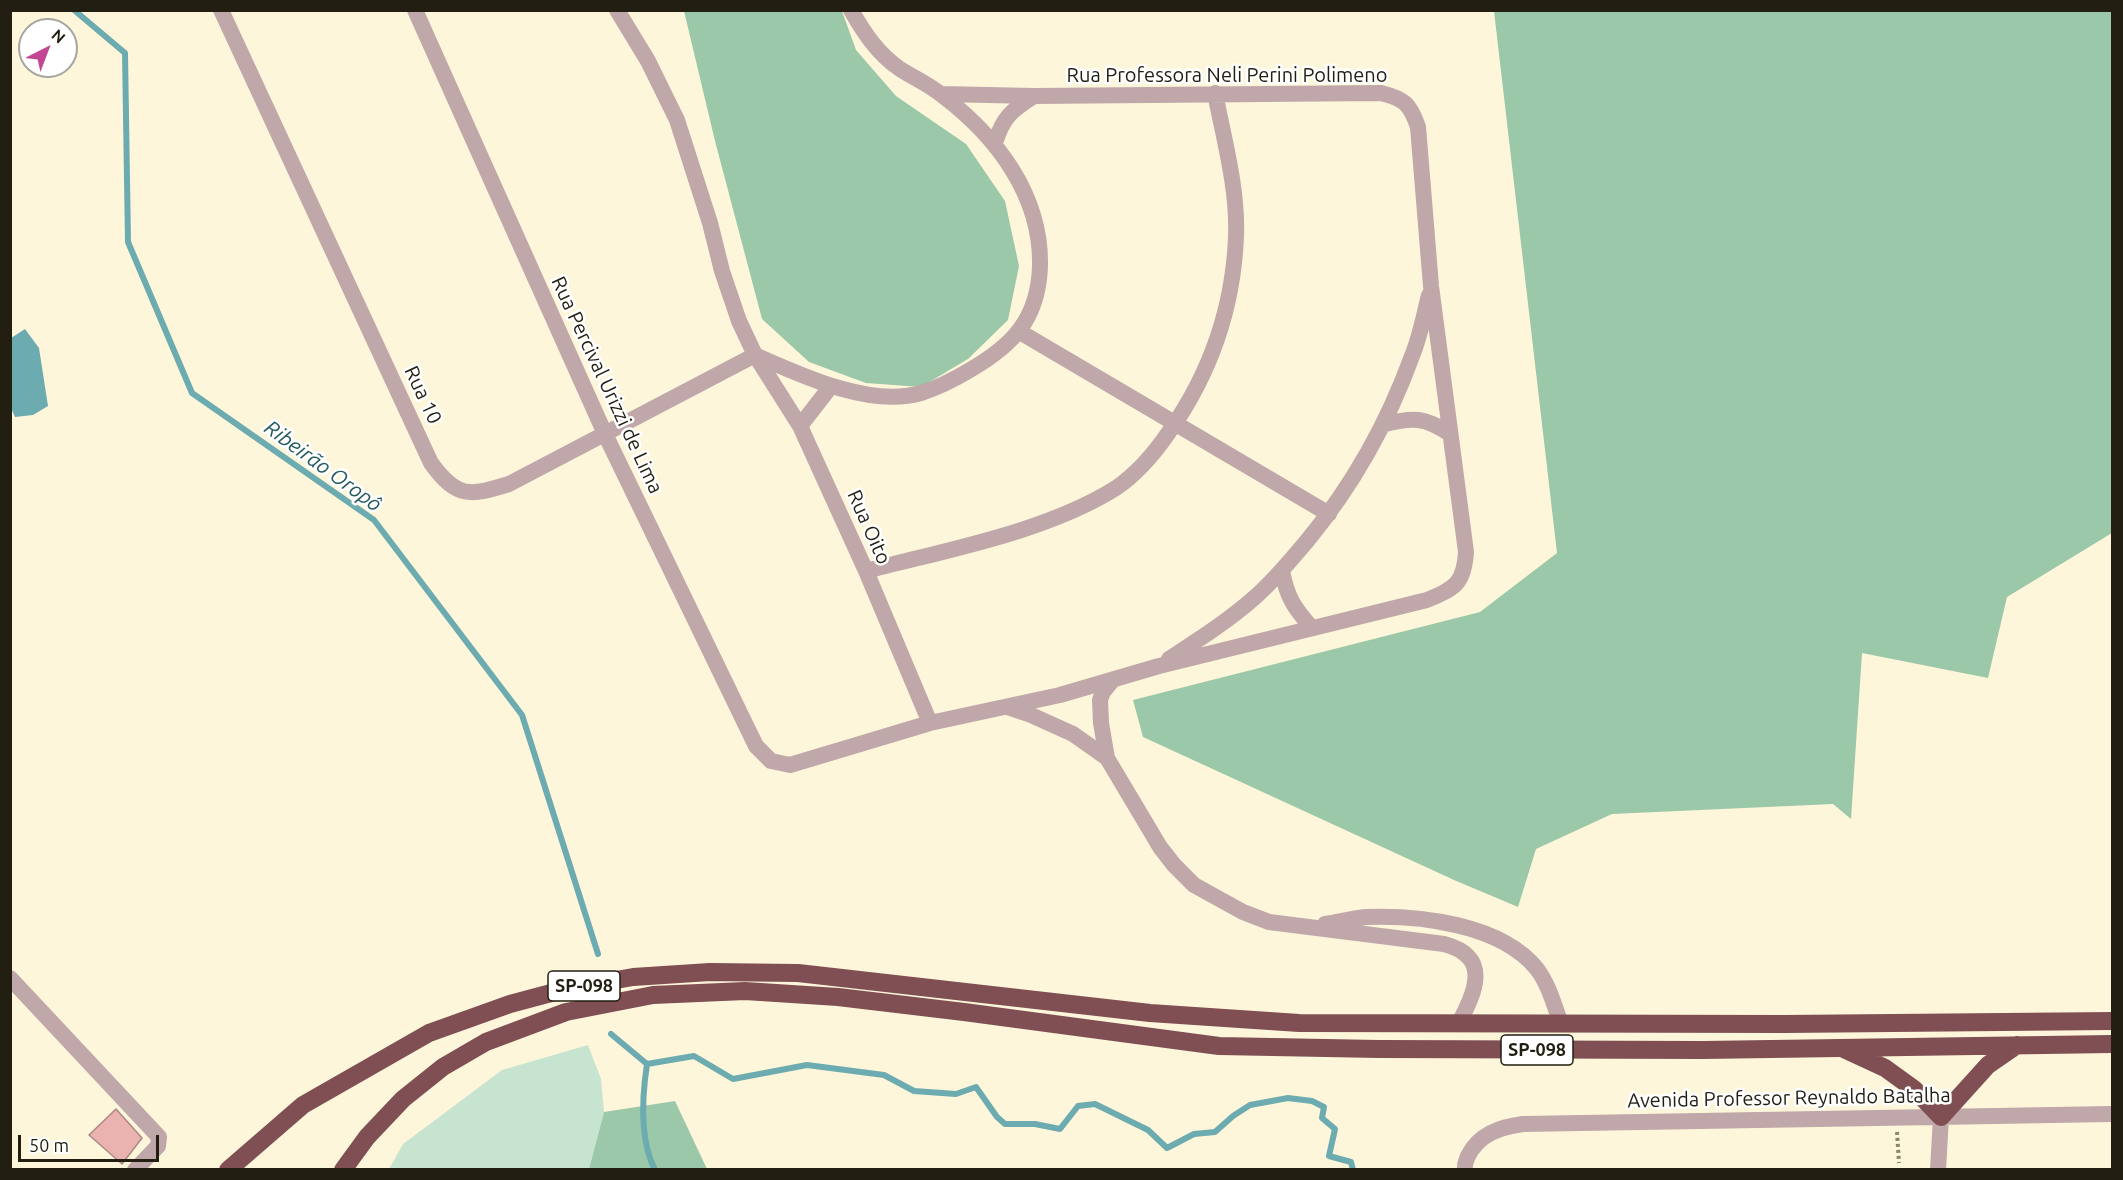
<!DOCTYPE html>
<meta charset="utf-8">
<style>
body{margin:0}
#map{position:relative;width:2123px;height:1180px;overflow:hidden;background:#fef6da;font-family:Ubuntu,sans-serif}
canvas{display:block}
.frame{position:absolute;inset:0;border:12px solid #221f12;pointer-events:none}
.north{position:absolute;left:18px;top:18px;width:60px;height:60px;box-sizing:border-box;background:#fff;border:2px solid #a7a5a0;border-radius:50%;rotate:42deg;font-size:16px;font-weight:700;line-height:24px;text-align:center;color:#221f12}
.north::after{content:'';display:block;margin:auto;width:21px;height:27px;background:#c34695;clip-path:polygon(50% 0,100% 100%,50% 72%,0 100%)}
.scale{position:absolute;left:18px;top:1135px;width:141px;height:27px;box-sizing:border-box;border:3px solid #221f12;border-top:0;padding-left:8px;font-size:18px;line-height:21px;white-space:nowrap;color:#221f12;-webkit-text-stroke:4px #fff;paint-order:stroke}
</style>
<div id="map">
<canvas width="2123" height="1180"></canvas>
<div class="frame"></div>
<div class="north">N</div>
<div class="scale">50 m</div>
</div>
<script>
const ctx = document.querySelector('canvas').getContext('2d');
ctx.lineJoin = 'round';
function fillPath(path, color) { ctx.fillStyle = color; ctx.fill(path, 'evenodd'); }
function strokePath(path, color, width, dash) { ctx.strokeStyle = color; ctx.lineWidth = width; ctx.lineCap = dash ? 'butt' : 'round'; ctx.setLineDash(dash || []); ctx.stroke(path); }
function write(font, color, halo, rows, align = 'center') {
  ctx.font = font + ' Ubuntu,sans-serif'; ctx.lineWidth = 5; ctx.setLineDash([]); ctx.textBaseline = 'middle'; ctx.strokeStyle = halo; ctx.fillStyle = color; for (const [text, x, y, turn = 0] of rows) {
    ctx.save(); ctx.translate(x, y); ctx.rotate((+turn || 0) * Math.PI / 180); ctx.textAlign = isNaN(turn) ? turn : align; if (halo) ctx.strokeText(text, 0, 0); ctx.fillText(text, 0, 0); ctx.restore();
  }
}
fillPath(new Path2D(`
 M 588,1045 L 601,1079 L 604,1112 L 589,1169 L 389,1169 L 403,1144 L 502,1070 Z`), '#c6e4cf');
fillPath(new Path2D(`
 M 684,11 L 842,11 L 856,50 L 896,96 L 966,144 L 1005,201 L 1019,266 L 1008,320 L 968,359 L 921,387 L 866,383 L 809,362 L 762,319 L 715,141 Z
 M 1494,11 L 2112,11 L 2112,533 L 2007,597 L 1988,678 L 1862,653 L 1851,819 L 1833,804 L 1612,814 L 1536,849 L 1518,907 L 1454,880 L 1143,737 L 1133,700 L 1480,612 L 1557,553 Z
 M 675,1101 L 707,1169 L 589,1169 L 604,1112 Z`), '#9bc8a8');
fillPath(new Path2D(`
 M 25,329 L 39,348 L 48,406 L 33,415 L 15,417 L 11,408 L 11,338 Z`), '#6cabb0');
strokePath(new Path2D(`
 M 74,10 L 125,53 L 128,242 L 192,393 L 374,520 L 522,715 L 598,954
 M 611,1034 L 647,1064 C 642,1097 639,1139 655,1170
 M 647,1064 L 694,1056 L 733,1079 L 807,1065 L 884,1075 L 914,1091 L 956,1094 L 976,1087 L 997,1117 L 1005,1124 L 1035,1124 L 1060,1129 L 1078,1106 L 1095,1104 L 1148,1130 L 1167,1148 L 1194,1134 L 1215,1132 L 1233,1116 L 1250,1105 L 1288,1098 L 1312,1101 L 1324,1107 L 1322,1118 L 1335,1129 L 1329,1156 L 1351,1162 L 1353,1170`), '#6cabb0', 6);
const building = new Path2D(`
 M 116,1109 L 142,1138 L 122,1164 L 89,1135 Z`);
fillPath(building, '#eab3b0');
strokePath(building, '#ad8784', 1.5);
strokePath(new Path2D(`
 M 1897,1132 L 1899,1163`), '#88836f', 4, [3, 3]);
strokePath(new Path2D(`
 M 221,10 L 431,463 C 457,499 470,496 509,484 L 755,355
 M 415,10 L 605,434 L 756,746 L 771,761 L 790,765 L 930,723 L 1060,695 L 1159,666 L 1427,600 C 1455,588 1464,584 1466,552 L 1431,286 L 1418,127 C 1410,104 1405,99 1381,93 L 1034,96 L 941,94
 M 617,10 L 648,61 L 677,120 L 710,223 L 722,271 L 739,321 L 755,355 L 800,426 L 866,571 L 930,723
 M 995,143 C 1003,117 1012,110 1034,96
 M 1020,332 L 1329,514
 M 755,355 C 800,375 870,408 921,393 C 937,388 955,379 970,370 C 1013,345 1038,319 1040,267 C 1042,196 997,137 943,96 C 930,85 914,78 900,69 C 878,54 864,33 851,10
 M 1385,424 C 1413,417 1425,417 1450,434
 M 800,426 L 831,386
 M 866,571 C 946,550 1046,532 1116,488 C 1138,473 1154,454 1169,432 C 1210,374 1233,309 1236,237 C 1238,189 1224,140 1215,93
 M 1282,571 C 1287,597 1294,608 1312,628
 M 1169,659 C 1198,640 1228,621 1254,598 C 1274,581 1290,561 1307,541 C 1353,485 1387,425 1412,356 C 1420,337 1424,315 1429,295
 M 1112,681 L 1103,692 L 1100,700 L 1101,723 L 1107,758 L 1160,847 L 1174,865 L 1194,885 L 1243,912 L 1269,922 L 1444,944 C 1492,957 1475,992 1459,1023
 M 1007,707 L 1031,715 L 1073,734 L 1107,758
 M 1325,924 C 1339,922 1353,918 1366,917 C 1419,915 1501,924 1537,969 C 1549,985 1554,1005 1561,1024
 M 10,978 L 159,1137 L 158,1146 L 135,1170
 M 1465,1170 C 1464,1164 1466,1161 1468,1156 C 1479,1134 1500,1127 1523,1124 L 2112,1114
 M 1938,1170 L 1941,1117`), '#c0a7a9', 16);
strokePath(new Path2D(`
 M 1844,1049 L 1885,1068 L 1914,1089 L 1941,1117 L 1988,1065 L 2017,1045
 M 228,1170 L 303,1105 L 429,1033 L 510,1004 L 566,989 L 633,977 L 710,972 L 798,973 L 1150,1013 L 1299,1023 L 1784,1024 L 2112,1021
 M 343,1170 L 367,1137 L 403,1099 L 443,1067 L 486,1042 L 566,1012 L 653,995 L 745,991 L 838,997 L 964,1012 L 1219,1046 L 1379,1049 L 1703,1050 L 2112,1044`), '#7f4f54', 18);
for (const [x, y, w] of [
 [584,986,72],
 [1537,1050,72]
]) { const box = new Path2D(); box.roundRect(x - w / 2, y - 15, w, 30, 4.5); ctx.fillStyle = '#fff'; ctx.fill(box); strokePath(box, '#221f12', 1.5); }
write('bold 18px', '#221f12', null, [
 ["SP-098",584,986],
 ["SP-098",1537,1050]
]);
write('20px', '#221f12', '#fff', [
 ["Rua Professora Neli Perini Polimeno",1227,75],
 ["Rua Percival Urizzi de Lima",607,385,65],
 ["Rua 10",423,395,65],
 ["Rua Oito",869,527,66],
 ["Avenida Professor Reynaldo Batalha",1789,1098,-1]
]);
write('italic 21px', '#255b5f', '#fff', [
 ["Ribeirão Oropô",323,466,36]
]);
</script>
